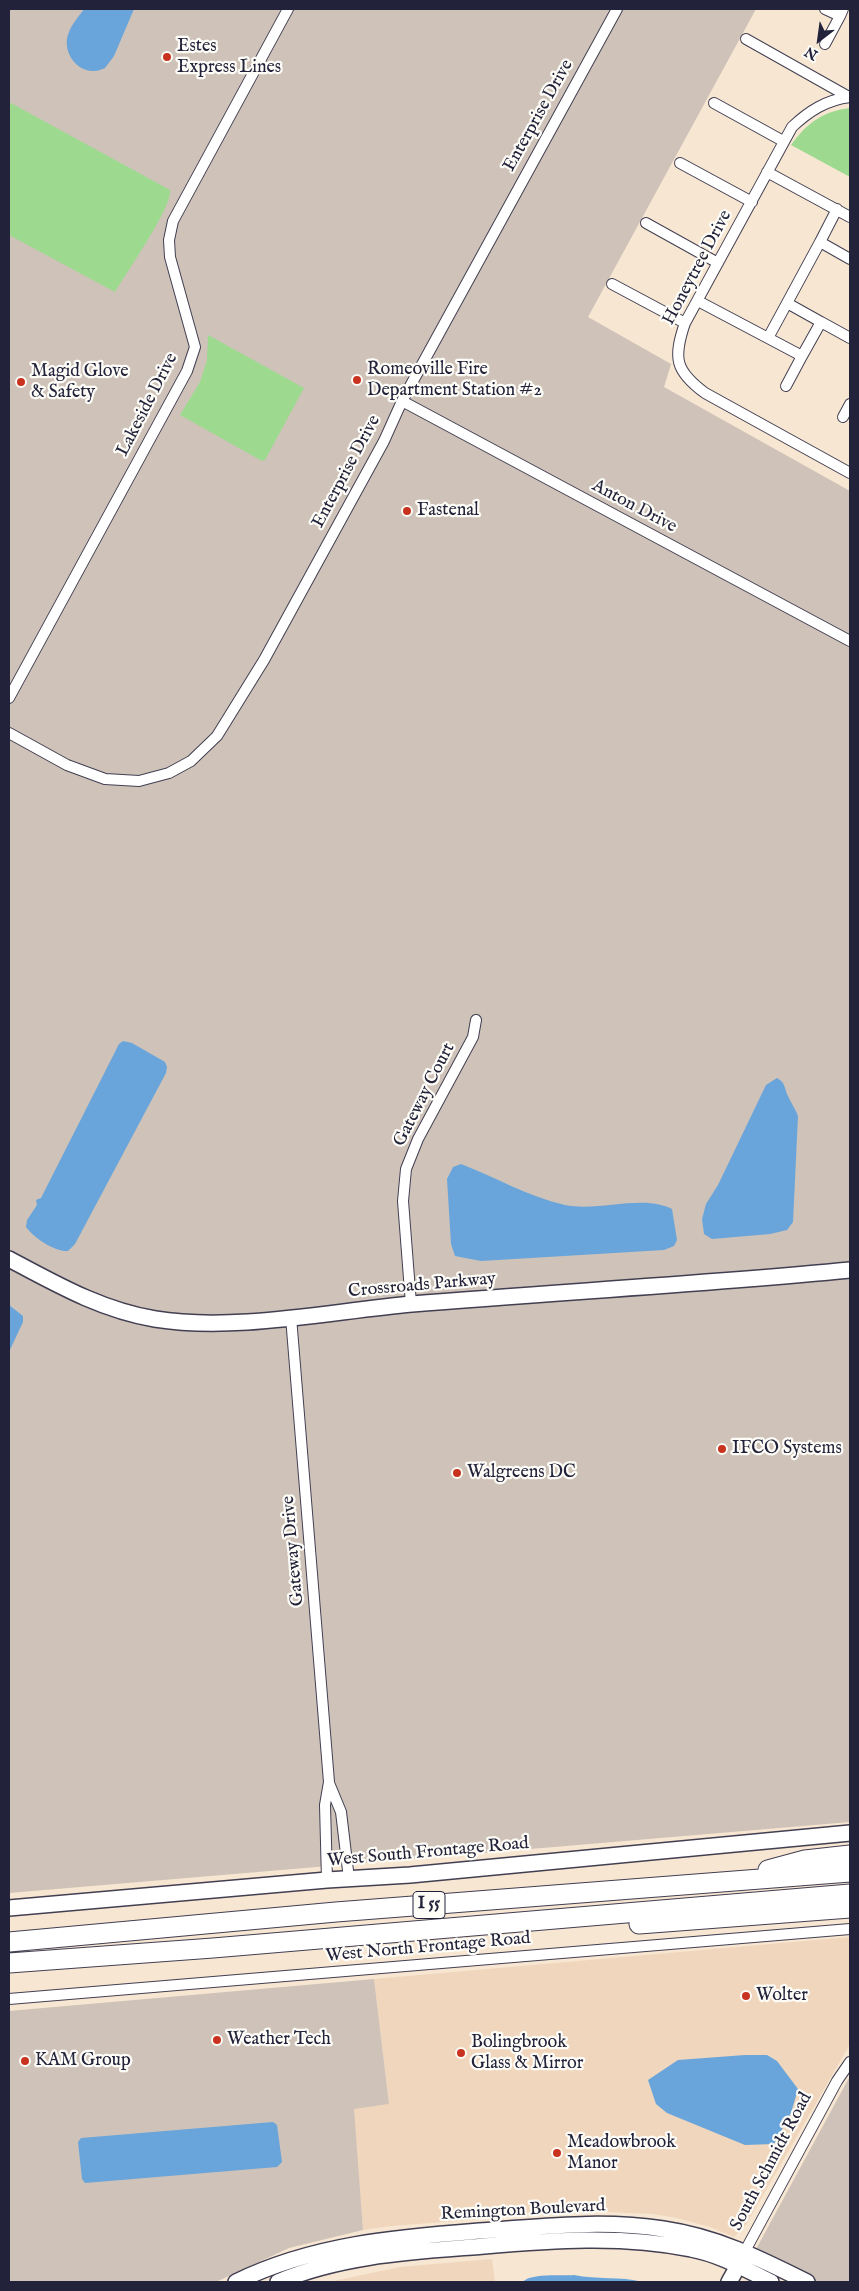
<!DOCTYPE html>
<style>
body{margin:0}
#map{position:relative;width:859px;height:2291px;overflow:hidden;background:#f7e6d1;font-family:"IM FELL English",serif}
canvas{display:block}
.frame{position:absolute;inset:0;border:10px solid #22223b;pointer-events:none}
.north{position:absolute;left:794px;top:15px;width:50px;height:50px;-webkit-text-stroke:4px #fdfcf7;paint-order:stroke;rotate:210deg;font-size:14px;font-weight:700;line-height:20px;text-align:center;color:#22223b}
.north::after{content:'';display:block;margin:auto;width:18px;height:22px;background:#22223b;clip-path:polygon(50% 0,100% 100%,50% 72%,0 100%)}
</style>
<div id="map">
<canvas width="859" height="2291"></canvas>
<div class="frame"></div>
<div class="north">N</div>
</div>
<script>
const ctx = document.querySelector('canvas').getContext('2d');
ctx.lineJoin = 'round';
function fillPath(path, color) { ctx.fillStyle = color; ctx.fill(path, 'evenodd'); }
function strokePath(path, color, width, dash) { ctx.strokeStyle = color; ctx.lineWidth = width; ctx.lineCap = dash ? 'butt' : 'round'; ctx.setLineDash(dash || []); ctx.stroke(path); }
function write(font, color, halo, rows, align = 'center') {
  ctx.font = font + ' "IM FELL English",serif'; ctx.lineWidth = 4.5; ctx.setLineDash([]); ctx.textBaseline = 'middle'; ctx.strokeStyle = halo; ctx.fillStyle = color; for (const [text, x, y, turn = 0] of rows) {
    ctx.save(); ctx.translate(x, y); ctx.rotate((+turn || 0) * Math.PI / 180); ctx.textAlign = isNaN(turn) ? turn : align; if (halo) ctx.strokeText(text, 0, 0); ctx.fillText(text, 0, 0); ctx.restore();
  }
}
fillPath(new Path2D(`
 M 850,1937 L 850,2044 L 746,2225 L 734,2237 L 710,2227 L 677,2218 L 653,2214 L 587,2211 L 391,2226 L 363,2230 L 353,2108 L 389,2104 L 374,1979 Z
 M 492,2259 L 495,2282 L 329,2282 L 400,2267 Z`), '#f0d6bc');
fillPath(new Path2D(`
 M 9,9 L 756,9 L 588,317 L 671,364 L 664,387 L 850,491 L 850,1822 L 9,1893 Z
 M 374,1979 L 389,2104 L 354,2109 L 363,2230 L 289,2248 L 216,2282 L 9,2282 L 9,2011 Z
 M 850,2076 L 850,2282 L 816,2282 L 755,2251 Z`), '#cec2b9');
fillPath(new Path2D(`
 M 9,102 L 170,190 C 173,206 125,275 115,292 L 9,235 Z
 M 850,108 L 850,177 L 791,145 C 807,123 823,111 850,108 Z
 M 208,335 L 304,388 L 265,460 L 262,461 L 180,415 L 200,382 L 207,360 Z`), '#9dda8f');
fillPath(new Path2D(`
 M 84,9 L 134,9 L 114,56 L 105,68 C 102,69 98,71 94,71 C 75,72 61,49 69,32 C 72,24 79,16 84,9 Z
 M 123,1041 L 132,1043 L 165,1062 L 167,1067 L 166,1073 L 75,1244 L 68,1251 C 55,1252 34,1238 26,1227 L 27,1220 L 37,1205 L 36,1200 L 41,1198 L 119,1044 Z
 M 777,1078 C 786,1083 784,1088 788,1096 C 791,1103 795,1108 798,1116 L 793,1222 L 787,1230 L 770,1234 L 712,1239 L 704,1234 L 702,1219 L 706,1204 L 718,1185 L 766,1085 Z
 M 461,1164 C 495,1177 529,1197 565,1205 C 599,1212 642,1194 672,1209 L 677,1240 L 674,1246 L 664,1250 L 481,1261 L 455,1256 L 451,1244 L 447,1179 L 453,1167 Z
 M 9,1305 L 23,1316 L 23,1322 L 9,1352 Z
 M 745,2055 L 767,2055 L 777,2061 L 798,2089 L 791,2113 L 774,2144 L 745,2145 L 667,2113 L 656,2104 L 648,2080 L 678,2060 Z
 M 273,2122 L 277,2125 L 282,2162 L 277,2167 L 85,2183 L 82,2179 L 78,2142 L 81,2138 Z
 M 574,2275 C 597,2280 620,2276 643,2282 L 523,2282 C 530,2273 562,2276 574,2275 Z`), '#69a5da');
const street = new Path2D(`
 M 825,9 L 840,16 L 843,9
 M 746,39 L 849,97
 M 825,44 L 840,16
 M 850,97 C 826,100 809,111 792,127 L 685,323 C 673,358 675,371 705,393 L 850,473
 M 714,103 L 783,141
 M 680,163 L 752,202
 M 767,172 L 850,217
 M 837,209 L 820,242 L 850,259
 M 646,223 L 718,263
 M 612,284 L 685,323
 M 698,301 L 802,356 L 821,322 L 787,303 L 768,338
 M 787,303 L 820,242
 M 821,322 L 850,338
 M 786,386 L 802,356
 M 402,401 L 850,641
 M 843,417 L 850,404
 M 9,698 L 187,371 L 195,347 L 170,257 L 169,240 L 173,221 L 288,9
 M 9,733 L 67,765 L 105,779 L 139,781 L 169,773 L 191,761 L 217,736 L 264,660 L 384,441 L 402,401 L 617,9
 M 411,1304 L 403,1201 L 406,1169 L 418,1139 L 473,1037 L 476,1020
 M 291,1317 L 329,1782 L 325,1805 L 327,1880
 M 329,1783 L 341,1812 L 349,1879
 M 9,1999 L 850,1929
 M 745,2251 L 837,2081 L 850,2062`);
const secondary = new Path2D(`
 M 9,1259 C 56,1284 101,1310 155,1319 C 235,1332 332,1311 412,1304 C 558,1292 705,1284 850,1270
 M 9,1908 L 327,1880 L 410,1875 L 850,1833
 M 236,2282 C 318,2242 405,2237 493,2230 C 550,2226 606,2220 663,2229 C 717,2237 759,2258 807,2282
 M 278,2282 C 340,2256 406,2252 472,2247 C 545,2241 618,2234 691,2249 C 719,2254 745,2269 771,2282
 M 729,2282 L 743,2257`);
const highway = new Path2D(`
 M 768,1870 L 805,1860 L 850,1855
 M 639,1924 L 850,1908
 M 9,1942 L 336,1912 L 850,1872
 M 9,1963 L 213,1948 L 850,1894`);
strokePath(street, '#423f52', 12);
strokePath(secondary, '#423f52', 18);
strokePath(highway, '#423f52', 21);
strokePath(street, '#fff', 10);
strokePath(secondary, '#fff', 15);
strokePath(highway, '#fff', 19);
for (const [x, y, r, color] of [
 [167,57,5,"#c8321e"],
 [357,380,5,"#c8321e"],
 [21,382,5,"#c8321e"],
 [407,511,5,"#c8321e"],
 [722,1449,5,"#c8321e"],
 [457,1473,5,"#c8321e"],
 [746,1996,5,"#c8321e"],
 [217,2040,5,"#c8321e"],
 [461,2053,5,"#c8321e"],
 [25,2061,5,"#c8321e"],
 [557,2153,5,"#c8321e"]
]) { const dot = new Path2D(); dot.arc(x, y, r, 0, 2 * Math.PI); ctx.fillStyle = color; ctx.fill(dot); strokePath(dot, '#fdfcf7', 2); }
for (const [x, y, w] of [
 [429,1905,32]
]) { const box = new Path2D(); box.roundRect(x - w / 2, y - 13.5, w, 27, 4); ctx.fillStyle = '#fdfcf7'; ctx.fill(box); strokePath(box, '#22223b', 1); }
write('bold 16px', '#22223b', null, [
 ["I 55",429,1905]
]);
write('18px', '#22223b', '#fdfcf7', [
 ["Estes",177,47],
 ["Express Lines",177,68],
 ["Romeoville Fire",367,370],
 ["Department Station #2",367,391],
 ["Magid Glove",31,372],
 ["& Safety",31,393],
 ["Fastenal",417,511],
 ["IFCO Systems",732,1449],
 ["Walgreens DC",467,1473],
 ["Wolter",756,1996],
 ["Weather Tech",227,2040],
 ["Bolingbrook",471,2043],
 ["Glass & Mirror",471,2064],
 ["KAM Group",35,2061],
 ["Meadowbrook",567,2143],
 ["Manor",567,2164]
], 'left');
write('18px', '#22223b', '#fdfcf7', [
 ["Enterprise Drive",539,116,-61],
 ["Honeytree Drive",698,268,-62],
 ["Lakeside Drive",148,405,-63],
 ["Enterprise Drive",347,472,-62],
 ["Anton Drive",634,507,28],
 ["Gateway Court",425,1095,-63],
 ["Crossroads Parkway",422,1286,-5],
 ["Gateway Drive",294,1551,-95],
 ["West South Frontage Road",428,1853,-5],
 ["West North Frontage Road",428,1948,-5],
 ["South Schmidt Road",772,2162,-62],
 ["Remington Boulevard",523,2211,-3]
]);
</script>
